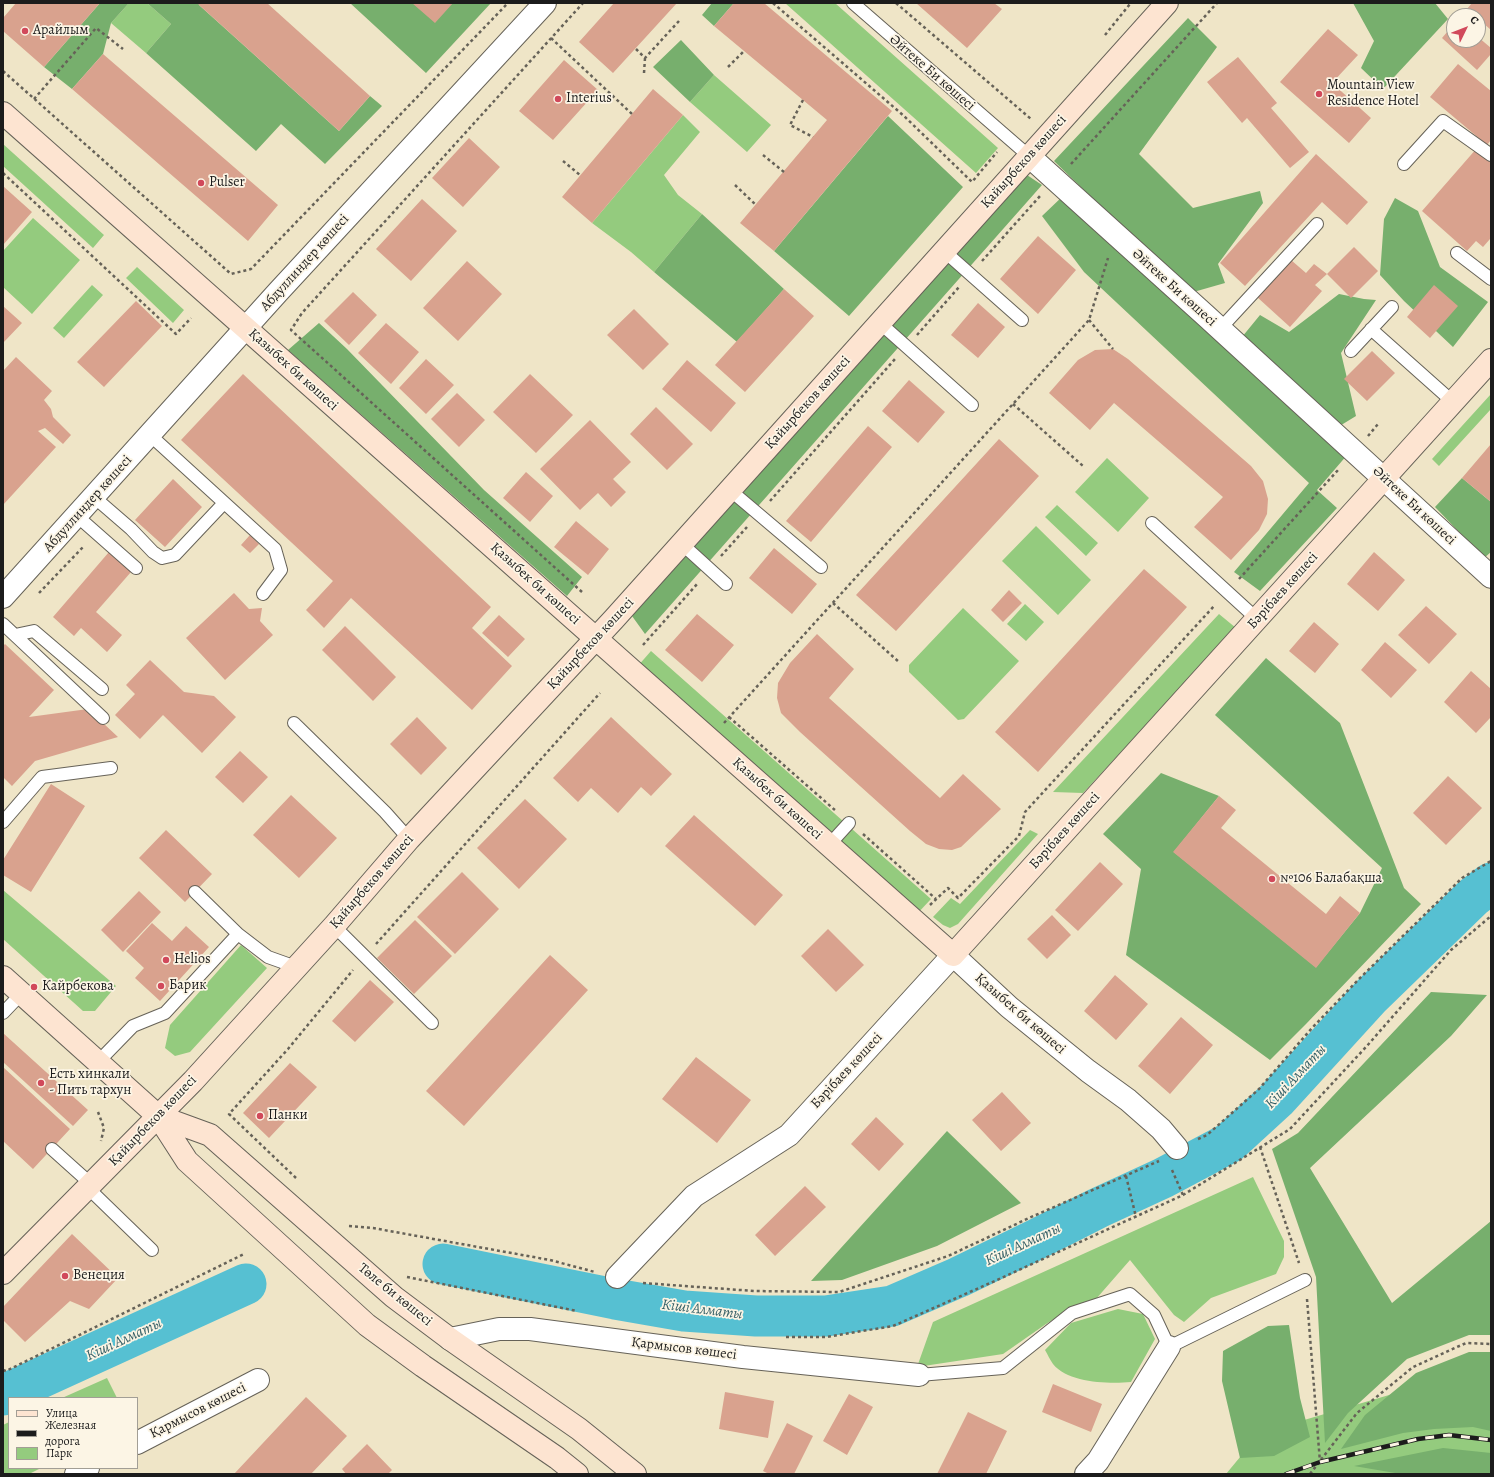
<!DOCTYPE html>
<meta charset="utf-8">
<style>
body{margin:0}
#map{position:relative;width:1494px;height:1477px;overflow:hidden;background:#efe5c7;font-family:Alegreya,serif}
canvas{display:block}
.frame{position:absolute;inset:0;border:4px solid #1c1c1c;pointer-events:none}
.legend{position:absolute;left:8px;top:1397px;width:130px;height:72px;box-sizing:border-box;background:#fcf5e5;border:1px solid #a29e95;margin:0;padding:5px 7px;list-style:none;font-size:12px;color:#1c1c1c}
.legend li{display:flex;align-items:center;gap:8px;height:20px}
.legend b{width:20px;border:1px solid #a29e95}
.north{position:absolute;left:1446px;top:8px;width:40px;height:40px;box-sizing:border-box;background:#fcf5e5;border:1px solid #a29e95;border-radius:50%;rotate:47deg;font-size:11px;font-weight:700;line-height:16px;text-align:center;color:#1c1c1c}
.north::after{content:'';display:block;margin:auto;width:14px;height:18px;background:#d1495b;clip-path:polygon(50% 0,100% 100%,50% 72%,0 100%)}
</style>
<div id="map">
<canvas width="1494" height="1477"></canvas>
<div class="frame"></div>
<ul class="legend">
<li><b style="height:5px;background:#fde4d1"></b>Улица</li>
<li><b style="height:5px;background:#1c1c1c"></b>Железная дорога</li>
<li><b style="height:11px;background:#94cb7e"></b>Парк</li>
</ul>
<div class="north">С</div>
</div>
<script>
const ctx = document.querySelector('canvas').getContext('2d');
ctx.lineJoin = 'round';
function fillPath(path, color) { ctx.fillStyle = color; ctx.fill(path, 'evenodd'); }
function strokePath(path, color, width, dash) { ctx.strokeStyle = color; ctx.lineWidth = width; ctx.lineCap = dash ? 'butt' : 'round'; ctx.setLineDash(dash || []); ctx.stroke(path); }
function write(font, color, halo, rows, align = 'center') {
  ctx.font = font + ' Alegreya,serif'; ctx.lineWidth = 3.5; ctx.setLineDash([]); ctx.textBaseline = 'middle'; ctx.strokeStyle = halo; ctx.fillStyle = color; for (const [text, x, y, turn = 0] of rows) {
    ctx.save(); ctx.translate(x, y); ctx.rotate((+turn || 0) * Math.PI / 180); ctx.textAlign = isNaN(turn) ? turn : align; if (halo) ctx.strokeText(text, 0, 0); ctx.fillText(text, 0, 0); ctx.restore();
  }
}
fillPath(new Path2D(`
 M 129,3 L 147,3 L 171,24 L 146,53 L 111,23 Z
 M 785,3 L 835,3 L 998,148 L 976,173 Z
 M 714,75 L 771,125 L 747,152 L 690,102 Z
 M 683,115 L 700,132 L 664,175 L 678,195 L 702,214 L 654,272 L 631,252 L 592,223 Z
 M 3,144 L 104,235 L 93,248 L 3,166 Z
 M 33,218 L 80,260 L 32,314 L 3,287 L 3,251 Z
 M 137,267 L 184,310 L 173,323 L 126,278 Z
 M 92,285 L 103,295 L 64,338 L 53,328 Z
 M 1491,394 L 1491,409 L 1439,466 L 1432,459 Z
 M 1107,458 L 1149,498 L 1118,532 L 1075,492 Z
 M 1057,505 L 1098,543 L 1086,556 L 1045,517 Z
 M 1036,526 L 1091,580 L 1058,615 L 1002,561 Z
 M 1025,604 L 1044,622 L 1026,641 L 1007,624 Z
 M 963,608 L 1019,661 L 964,719 L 958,720 L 909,672 L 909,665 Z
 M 1219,614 L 1236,628 L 1083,793 L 1053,792 Z
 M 651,651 L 931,899 L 916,915 L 637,667 Z
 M 1030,830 L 1038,834 L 958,924 L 950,928 L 943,925 L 933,917 L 951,898 L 960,904 Z
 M 3,890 L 116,986 L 95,1011 L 83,1011 L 3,939 Z
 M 241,945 L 267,968 L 190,1052 L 175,1056 L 165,1048 L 170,1025 Z
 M 1253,1177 L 1284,1241 L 1284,1257 L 1276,1274 L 1211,1298 L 1184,1322 L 1174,1315 L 1130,1260 L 1096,1299 L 1075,1306 L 1046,1324 L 1003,1354 L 917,1367 L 933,1322 Z
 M 1118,1309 L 1143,1314 L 1155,1339 L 1131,1382 C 1109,1384 1068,1383 1053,1364 C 1050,1360 1048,1355 1045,1350 L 1071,1323 Z
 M 1491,1365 L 1491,1474 L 1226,1474 L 1260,1433 Z
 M 107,1378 L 117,1398 L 62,1398 Z
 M 9,1422 L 9,1468 L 41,1468 L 29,1474 L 3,1474 L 3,1425 Z`), '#94cb7e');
fillPath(new Path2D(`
 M 100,3 L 129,3 L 111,23 L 103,54 L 72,89 L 44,67 Z
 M 147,3 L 200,3 L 199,5 L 339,131 L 370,96 L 382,106 L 325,164 L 281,124 L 256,151 L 146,53 L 171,24 Z
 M 350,3 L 491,3 L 426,73 Z
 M 712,3 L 734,3 L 714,26 L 702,15 Z
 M 1353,3 L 1435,3 L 1448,19 L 1383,89 L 1361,68 L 1374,41 Z
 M 1188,18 L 1217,47 L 1139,154 L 1193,208 L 1260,191 L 1263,203 L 1218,264 L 1225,283 L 1190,293 L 1054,161 Z
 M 681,40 L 714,75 L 690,102 L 653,67 Z
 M 888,116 L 963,187 L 849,316 L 774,251 Z
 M 1027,175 L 1042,185 L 645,634 L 632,616 Z
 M 1064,195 L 1348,454 L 1317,490 L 1337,508 L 1260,591 L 1234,572 L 1309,483 L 1084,272 L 1042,216 Z
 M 1395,198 L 1418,211 L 1440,267 L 1488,302 L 1453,347 L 1404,301 L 1380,275 L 1384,219 Z
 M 702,214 L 784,289 L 737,342 L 654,272 Z
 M 1339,294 L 1364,299 L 1376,300 L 1341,353 L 1356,416 L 1338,427 L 1242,337 L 1260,315 L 1289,332 Z
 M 319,323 L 347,349 L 484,490 L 582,577 L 567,596 L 288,350 Z
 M 1462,478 L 1491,502 L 1491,552 L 1484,558 L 1435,507 Z
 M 1266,658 L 1340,723 L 1404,888 L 1421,904 L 1306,1024 L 1270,1060 L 1126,955 L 1141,869 L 1103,834 L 1161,773 L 1219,796 L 1174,852 L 1316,967 L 1360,913 L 1382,868 L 1215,715 Z
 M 1431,992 L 1487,995 L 1451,1036 L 1310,1168 L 1392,1303 L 1491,1221 L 1491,1335 L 1469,1335 L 1407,1359 L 1348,1413 L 1325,1443 L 1316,1277 L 1272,1149 L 1298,1133 Z
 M 947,1131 L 1021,1203 L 937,1246 L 842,1280 L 811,1281 Z
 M 1289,1325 L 1300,1398 L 1310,1437 L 1274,1456 L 1240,1458 L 1222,1381 L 1223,1351 L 1268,1326 Z
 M 1469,1352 L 1491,1352 L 1491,1431 L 1473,1427 L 1434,1429 L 1403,1433 L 1341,1449 L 1365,1415 L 1416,1373 Z
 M 1443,1448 L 1491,1453 L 1491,1474 L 1401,1474 L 1354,1466 Z`), '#77af6d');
strokePath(new Path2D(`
 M 443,1264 L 615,1299 L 684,1311 L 756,1316 L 826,1316 L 892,1306 L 959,1277 L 1035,1240 L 1098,1208 L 1163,1178 L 1229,1143 L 1277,1099 L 1371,996 L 1473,897 L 1491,883
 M 3,1395 L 246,1284`), '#56c0d2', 41);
fillPath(new Path2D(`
 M 16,3 L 100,3 L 44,67 L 3,31 L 3,18 Z
 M 200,3 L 267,3 L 370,96 L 339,131 L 198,4 Z
 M 412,3 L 453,3 L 435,23 Z
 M 614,3 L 677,3 L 613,73 L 579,42 Z
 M 734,3 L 764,3 L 892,111 L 774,251 L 740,223 L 827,120 L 714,26 Z
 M 916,3 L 994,3 L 1002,9 L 967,48 Z
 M 1472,3 L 1491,3 L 1491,30 L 1483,23 L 1478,28 L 1478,16 L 1461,16 Z
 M 1454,24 L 1454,40 L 1478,40 L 1478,37 L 1491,48 L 1491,54 L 1477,70 L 1442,38 Z
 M 1328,29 L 1358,55 L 1332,83 L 1371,118 L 1349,143 L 1280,82 Z
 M 103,54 L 278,205 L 248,241 L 72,89 Z
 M 1238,57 L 1277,103 L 1271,108 L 1309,152 L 1290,168 L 1247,118 L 1242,123 L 1207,82 Z
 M 564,60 L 598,90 L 553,140 L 519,111 Z
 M 1458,64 L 1491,91 L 1491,140 L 1487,145 L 1430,97 Z
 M 653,89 L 683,115 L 592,223 L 562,197 Z
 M 469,138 L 500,167 L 463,207 L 432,178 Z
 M 1477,148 L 1491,160 L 1491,240 L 1490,239 L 1483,247 L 1476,241 L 1467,251 L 1422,211 Z
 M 1316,154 L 1368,202 L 1347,225 L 1322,202 L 1245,286 L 1220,263 Z
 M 3,186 L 32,212 L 3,245 Z
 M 422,199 L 457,231 L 411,281 L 376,249 Z
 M 1038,236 L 1076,270 L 1038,314 L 1000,279 Z
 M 1354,247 L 1378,271 L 1351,298 L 1327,274 L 1315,285 L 1322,291 L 1290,327 L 1257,297 L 1291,260 L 1306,273 L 1314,264 L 1327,274 Z
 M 467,261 L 502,294 L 458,341 L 423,308 Z
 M 1434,285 L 1458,306 L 1430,338 L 1407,317 Z
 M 784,289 L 814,316 L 745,392 L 715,365 Z
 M 353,292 L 377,315 L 349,345 L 324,321 Z
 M 136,301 L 162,326 L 104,387 L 77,362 Z
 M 978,303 L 1005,327 L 978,358 L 951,335 Z
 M 3,306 L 22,323 L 3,343 Z
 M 634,309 L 669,344 L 643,370 L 607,335 Z
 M 386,323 L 419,352 L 391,384 L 358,353 Z
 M 1113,349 L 1128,359 L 1251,466 L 1263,481 L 1268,499 L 1267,514 L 1259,530 L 1231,560 L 1194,527 L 1223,497 L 1114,403 L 1090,430 L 1049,393 L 1078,360 L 1095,350 Z
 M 1372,351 L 1395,373 L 1367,401 L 1344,379 Z
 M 16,357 L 52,391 L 44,400 L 51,409 L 53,417 L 71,435 L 63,444 L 45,428 L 38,431 L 56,447 L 3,505 L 3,371 Z
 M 426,359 L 454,385 L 426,414 L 399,388 Z
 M 687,360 L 736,403 L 711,432 L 662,389 Z
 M 243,374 L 491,607 L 472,628 L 512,666 L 472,710 L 351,598 L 324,628 L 306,610 L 333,581 L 181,440 Z
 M 530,374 L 573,415 L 536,453 L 493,412 Z
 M 909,380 L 945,412 L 918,443 L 882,411 Z
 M 457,393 L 485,420 L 459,447 L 431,419 Z
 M 656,407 L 693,444 L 667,470 L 630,434 Z
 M 590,420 L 631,462 L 613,479 L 626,492 L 611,507 L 598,493 L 580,510 L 540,469 Z
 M 868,426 L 892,447 L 811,542 L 786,521 Z
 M 999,439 L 1039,476 L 896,631 L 856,595 Z
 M 1491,444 L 1491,502 L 1462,478 Z
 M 526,472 L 553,496 L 530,522 L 503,498 Z
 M 173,479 L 202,507 L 165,547 L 135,520 Z
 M 576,521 L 609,549 L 588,575 L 554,547 Z
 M 250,535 L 259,544 L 250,553 L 241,545 Z
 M 774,548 L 817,584 L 792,614 L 749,578 Z
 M 109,552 L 131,572 L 96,612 L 122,635 L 107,652 L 81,628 L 74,636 L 53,617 Z
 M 1374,552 L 1405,580 L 1378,611 L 1347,584 Z
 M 1144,569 L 1187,607 L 1038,772 L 995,732 Z
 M 1009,590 L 1022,603 L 1003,622 L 991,610 Z
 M 234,593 L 249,609 L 262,608 L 260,621 L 273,635 L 225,680 L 186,638 Z
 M 1426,606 L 1457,634 L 1429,664 L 1398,635 Z
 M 697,614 L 734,645 L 702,682 L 665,650 Z
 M 499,615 L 525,639 L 508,657 L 482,633 Z
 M 1314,622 L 1339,644 L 1315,673 L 1289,651 Z
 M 345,626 L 396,677 L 373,701 L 322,650 Z
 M 817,634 L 854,669 L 829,698 L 940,798 L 963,774 L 1001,809 L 961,847 L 952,850 L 939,849 L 926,844 L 910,831 L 800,732 L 781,713 L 777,698 L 778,683 L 790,663 Z
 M 1385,642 L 1417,670 L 1391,698 L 1361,670 Z
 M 5,644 L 54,690 L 29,717 L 88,709 L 118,737 L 35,761 L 12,786 L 3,777 L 3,646 Z
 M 150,660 L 184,692 L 214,696 L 236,717 L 202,753 L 163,715 L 140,739 L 115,715 L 135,694 L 126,685 Z
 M 1471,671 L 1491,689 L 1491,717 L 1476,733 L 1444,702 Z
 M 417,717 L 447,748 L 421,775 L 390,744 Z
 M 611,717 L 672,774 L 651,796 L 641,787 L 618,813 L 591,788 L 578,802 L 553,778 Z
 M 240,751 L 268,777 L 243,803 L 215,777 Z
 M 1448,776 L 1482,808 L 1446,845 L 1413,813 Z
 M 51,784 L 85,806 L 31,892 L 3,875 L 3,860 Z
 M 291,795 L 337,838 L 299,878 L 253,835 Z
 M 1219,796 L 1236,810 L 1221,828 L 1326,914 L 1340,896 L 1360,913 L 1316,968 L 1173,852 Z
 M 525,799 L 567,839 L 519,889 L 477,848 Z
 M 694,815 L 783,895 L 755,926 L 665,846 Z
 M 166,830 L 212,874 L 185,902 L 139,858 Z
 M 1100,862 L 1123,884 L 1078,931 L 1055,910 Z
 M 462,872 L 499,909 L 455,954 L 417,917 Z
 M 139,891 L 161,912 L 123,952 L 101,930 Z
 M 1052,915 L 1071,935 L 1047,959 L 1027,939 Z
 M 415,920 L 452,956 L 414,994 L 377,958 Z
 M 152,923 L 172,941 L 186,926 L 209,947 L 160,1001 L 135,978 L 144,968 L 126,951 Z
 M 828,929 L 864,965 L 836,992 L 801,956 Z
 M 550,955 L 588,990 L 464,1126 L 426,1091 Z
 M 1115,975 L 1148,1004 L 1116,1040 L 1084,1011 Z
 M 370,980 L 394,1002 L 355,1042 L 332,1021 Z
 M 1181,1017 L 1213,1045 L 1170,1094 L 1138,1066 Z
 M 3,1033 L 88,1110 L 73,1126 L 3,1062 Z
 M 696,1057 L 751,1100 L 717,1143 L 662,1099 Z
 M 290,1063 L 317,1087 L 269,1138 L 243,1113 Z
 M 3,1067 L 70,1129 L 33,1169 L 3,1141 Z
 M 1002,1092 L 1031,1123 L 1001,1151 L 972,1120 Z
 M 876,1117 L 904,1144 L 879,1171 L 851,1144 Z
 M 805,1186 L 826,1207 L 775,1256 L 755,1235 Z
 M 72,1234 L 118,1278 L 89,1309 L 70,1301 L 25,1342 L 3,1320 L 3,1307 Z
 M 1053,1384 L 1102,1404 L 1091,1432 L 1042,1412 Z
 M 725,1392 L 774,1401 L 768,1438 L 719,1429 Z
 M 849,1394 L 873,1407 L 847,1455 L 823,1441 Z
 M 306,1397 L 347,1436 L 311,1474 L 234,1474 Z
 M 968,1412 L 1007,1431 L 986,1474 L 937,1474 Z
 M 787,1423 L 813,1436 L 794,1474 L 769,1474 L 763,1471 Z
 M 367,1444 L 392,1470 L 388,1474 L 346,1474 L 342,1469 Z`), '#d9a28e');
const lane = new Path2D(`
 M 853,3 L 1029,156
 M 1404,164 L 1443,121 L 1491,155
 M 944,251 L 1022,320
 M 1457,253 L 1491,279
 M 880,323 L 972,405
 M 1220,329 L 1317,224
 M 1371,329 L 1453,402
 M 1351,351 L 1392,307
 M 150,435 L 275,549 L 281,570 L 263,594
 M 730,490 L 821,567
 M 94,497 L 131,529 L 153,552 L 162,558 L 175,555 L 224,503
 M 77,516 L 136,568
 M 1152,523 L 1257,619
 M 682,544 L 726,584
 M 3,624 L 103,718
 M 15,635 L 34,631 L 102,689
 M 294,723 L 385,812 L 409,839
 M 3,822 L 42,777 L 111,768
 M 829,845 L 849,823
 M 195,892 L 238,934
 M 334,926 L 432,1023
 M 3,1013 L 22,993
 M 98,1062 L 133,1026 L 165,1013 L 238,934 L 268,957 L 296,967
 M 52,1149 L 91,1184
 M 88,1188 L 152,1250
 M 919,1375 L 1003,1368 L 1072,1313 L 1130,1294 L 1154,1315 L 1169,1347 L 1305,1280`);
const street = new Path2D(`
 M 1029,156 L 1205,315 L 1491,577
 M 3,597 L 278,292 L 545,3
 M 617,1277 L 694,1196 L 789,1135 L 953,955 L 1009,1007 L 1088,1071 L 1128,1100 L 1161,1129 L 1177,1148
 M 450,1339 L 499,1329 L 530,1329 L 743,1357 L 919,1375
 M 137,1443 L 258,1380
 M 76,1474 L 88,1468
 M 1086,1474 L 1098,1461 L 1169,1347`);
const secondary = new Path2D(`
 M 3,113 L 953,955 L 1491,360
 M 3,977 L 158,1116 L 187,1161 L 367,1325 L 423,1366 L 557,1458 L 577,1474
 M 158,1116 L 210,1135 L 394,1297 L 450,1339 L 579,1429 L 635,1474
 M 3,1273 L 193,1081 L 334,926 L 409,839 L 614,619 L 1167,3`);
strokePath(lane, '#666258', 14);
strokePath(street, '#666258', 24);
strokePath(secondary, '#666258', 24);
strokePath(new Path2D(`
 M 773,3 L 904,116 L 972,182 L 997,152
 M 896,3 L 1031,119
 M 1105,35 L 1130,4 L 1129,3
 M 551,38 L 632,114
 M 636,49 L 645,58 L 679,21
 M 728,67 L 744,51
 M 3,71 L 231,274 L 251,269 L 508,3
 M 644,73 L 645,58
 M 34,99 L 96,28 L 123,49
 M 803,100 L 790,125 L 813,137
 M 763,155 L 784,172
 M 563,161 L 580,175
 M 1071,164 L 1217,3
 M 3,173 L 176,334 L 191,318
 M 735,185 L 756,205
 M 982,261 L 1040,196
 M 1089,320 L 1113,349
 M 917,335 L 959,287
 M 1013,404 L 1083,466
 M 1368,436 L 1378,424
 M 770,501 L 895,359
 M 721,556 L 747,527
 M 1239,579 L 1339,469
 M 582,592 L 291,330 L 302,313 L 583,3
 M 39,593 L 84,546
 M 833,603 L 899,662
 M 643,645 L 698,583
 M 729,717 L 836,811
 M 724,723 L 1089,320 L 1108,258
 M 863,834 L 936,899
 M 930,905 L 948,888 L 958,898 L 1019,836 L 1025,812 L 1215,605
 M 376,944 L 600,693
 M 98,1112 L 104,1128 L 101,1141
 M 1198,1139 L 1207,1135 L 1259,1089 L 1312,1028 L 1359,979 L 1462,878 L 1491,861
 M 1260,1147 L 1299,1263
 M 1172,1170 L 1183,1195
 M 1126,1176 L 1136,1217
 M 296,1178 L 229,1114 L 288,1049 L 353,970
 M 349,1226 L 373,1228 L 550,1260 L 595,1272
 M 407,1277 L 577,1311
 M 643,1283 L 754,1291 L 839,1292 L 948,1256 L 1029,1218 L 1159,1161
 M 1307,1299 L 1320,1462
 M 786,1337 L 826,1337 L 893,1326 L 997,1280 L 1183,1195 L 1290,1129 L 1366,1047 L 1451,950 L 1491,916
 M 3,1370 L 6,1371 L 244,1254
 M 1310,1474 L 1357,1413 L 1413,1367 L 1466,1343 L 1491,1344`), '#666258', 2.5, [3, 3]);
strokePath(lane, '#fff', 12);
strokePath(street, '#fff', 22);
strokePath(secondary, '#fde4d1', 22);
const rail = new Path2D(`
 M 1286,1474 L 1320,1462 L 1418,1439 L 1449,1435 L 1491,1440`);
strokePath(rail, '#1c1c1c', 4.5);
strokePath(rail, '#fcf5e5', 3, [9]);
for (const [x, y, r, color] of [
 [25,31,4,"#d1495b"],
 [1319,94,4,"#d1495b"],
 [558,99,4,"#d1495b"],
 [201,183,4,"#d1495b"],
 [1272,879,4,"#d1495b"],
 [166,960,4,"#d1495b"],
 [161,986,4,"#d1495b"],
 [34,987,4,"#d1495b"],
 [41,1083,4,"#d1495b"],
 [260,1116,4,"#d1495b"],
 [65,1276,4,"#d1495b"]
]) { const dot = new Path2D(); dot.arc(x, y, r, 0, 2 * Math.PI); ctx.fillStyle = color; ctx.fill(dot); strokePath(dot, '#fcf5e5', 1.5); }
write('14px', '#1c1c1c', '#fcf5e5', [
 ["Арайлым",33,31],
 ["Mountain View",1327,86],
 ["Residence Hotel",1327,102],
 ["Interius",566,99],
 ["Pulser",209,183],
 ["№106 Балабақша",1280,879],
 ["Helios",174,960],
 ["Барик",169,986],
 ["Кайрбекова",42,987],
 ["Есть хинкали",49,1075],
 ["- Пить тархун",49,1091],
 ["Панки",268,1116],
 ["Венеция",73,1276]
], 'left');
write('14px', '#1c1c1c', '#fcf5e5', [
 ["Әйтеке Би көшесі",932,73,41],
 ["Қайырбеков көшесі",1024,162,-48],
 ["Абдуллиндер көшесі",305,263,-48],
 ["Әйтеке Би көшесі",1174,288,42],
 ["Қазыбек би көшесі",293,370,42],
 ["Қайырбеков көшесі",808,403,-48],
 ["Абдуллиндер көшесі",88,504,-48],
 ["Әйтеке Би көшесі",1414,506,43],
 ["Қазыбек би көшесі",535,584,42],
 ["Бәрібаев көшесі",1283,591,-48],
 ["Қайырбеков көшесі",591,644,-47],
 ["Қазыбек би көшесі",777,799,42],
 ["Бәрібаев көшесі",1065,831,-48],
 ["Қайырбеков көшесі",372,882,-49],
 ["Қазыбек би көшесі",1020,1014,41],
 ["Бәрібаев көшесі",847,1071,-47],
 ["Қайырбеков көшесі",153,1121,-46],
 ["Төле би көшесі",395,1295,39],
 ["Қармысов көшесі",684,1349,7],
 ["Қармысов көшесі",198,1411,-27]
]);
write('italic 15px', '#335e65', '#fcf5e5', [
 ["Кіші Алматы",1296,1077,-47],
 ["Кіші Алматы",1023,1245,-25],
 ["Кіші Алматы",702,1310,7],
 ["Кіші Алматы",124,1340,-25]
]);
</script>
